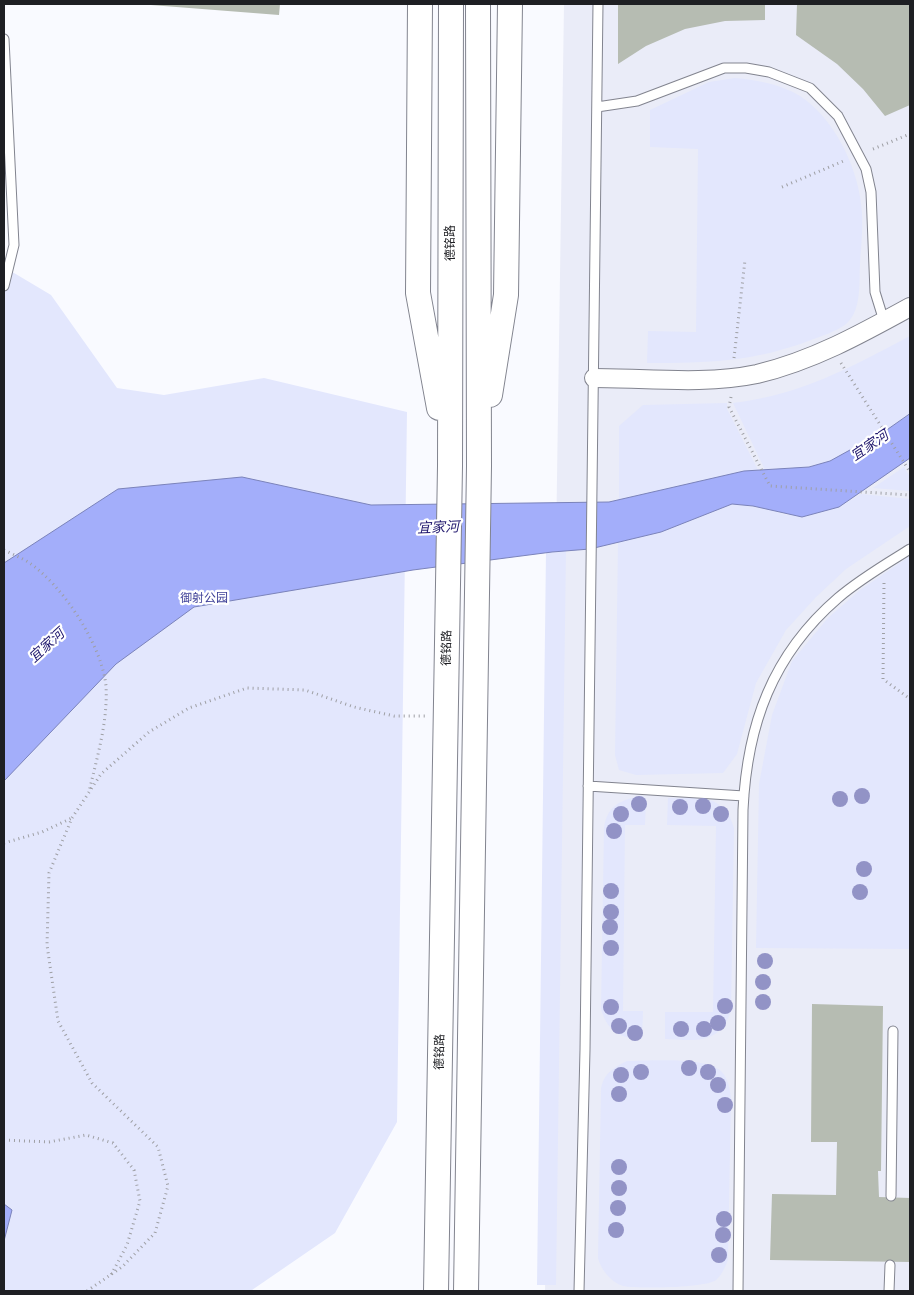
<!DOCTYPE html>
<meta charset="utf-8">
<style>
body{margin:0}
#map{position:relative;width:914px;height:1295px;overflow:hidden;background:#f9faff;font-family:"Fira Sans",sans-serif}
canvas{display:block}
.frame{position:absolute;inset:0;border:5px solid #1e1f23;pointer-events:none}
</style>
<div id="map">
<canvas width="914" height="1295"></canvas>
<div class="frame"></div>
</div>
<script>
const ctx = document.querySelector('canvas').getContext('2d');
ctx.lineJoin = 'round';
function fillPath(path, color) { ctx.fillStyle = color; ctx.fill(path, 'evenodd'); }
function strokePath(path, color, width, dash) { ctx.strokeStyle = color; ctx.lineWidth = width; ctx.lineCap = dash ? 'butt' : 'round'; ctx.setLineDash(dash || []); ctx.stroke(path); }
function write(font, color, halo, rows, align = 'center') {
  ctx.font = font + ' "Fira Sans","Noto Sans SC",sans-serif'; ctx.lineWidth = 4.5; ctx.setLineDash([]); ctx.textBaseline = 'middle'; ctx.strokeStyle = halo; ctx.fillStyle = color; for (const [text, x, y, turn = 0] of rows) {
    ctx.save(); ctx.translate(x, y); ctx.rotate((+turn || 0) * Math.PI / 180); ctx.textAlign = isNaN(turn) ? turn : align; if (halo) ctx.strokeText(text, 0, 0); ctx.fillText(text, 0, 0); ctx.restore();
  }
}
fillPath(new Path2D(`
 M 564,4 L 910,4 L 910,1291 L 545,1291 Z`), '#eaecf8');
fillPath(new Path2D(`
 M 735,78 C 757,80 780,84 800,96 C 836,120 860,171 862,214 C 863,230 861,247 860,263 C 859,283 862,310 846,324 C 837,331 822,336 811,340 C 753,362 709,363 647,363 L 648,331 L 696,332 L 698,149 L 650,147 L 650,110 L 709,82 Z
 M 4,267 L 51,295 L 117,388 L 164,395 L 264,378 L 407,412 L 397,1122 L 335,1233 L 252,1290 L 4,1291 Z
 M 910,336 L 910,414 C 885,432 838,463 807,467 C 793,469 779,469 765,470 L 733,403 C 801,395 851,367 910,336 Z
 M 727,403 L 727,409 L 758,470 L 744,471 L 619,500 L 619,426 L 643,405 Z
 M 904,467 L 910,477 L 910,491 L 873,488 Z
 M 861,494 L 910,499 L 910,526 L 846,569 L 816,597 L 786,630 L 756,683 L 737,754 L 723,773 L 636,775 L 619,770 L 615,755 L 618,542 L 661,532 L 732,504 L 768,509 L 786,515 L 839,507 Z
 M 566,550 L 556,1285 L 537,1285 L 546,551 Z
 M 910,556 L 910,949 L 756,948 L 759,784 L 772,715 L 792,661 L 828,618 L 860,590 Z
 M 643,796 L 646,799 L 645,825 L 625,825 L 623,1011 L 643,1011 L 642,1039 C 619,1039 607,1030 601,1009 L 604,828 C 607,805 622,799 643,796 Z
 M 668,798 C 699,798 724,793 734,828 L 731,1011 C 719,1046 695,1040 665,1039 L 665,1012 L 713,1012 L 716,826 L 667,825 Z
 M 627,1061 C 649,1061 707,1056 722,1072 C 728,1079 730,1089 731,1098 L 728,1260 C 725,1267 722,1275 716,1280 C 706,1288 637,1289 623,1286 C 611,1282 601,1270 598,1258 L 601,1089 C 604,1073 613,1068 627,1061 Z`), '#e3e7fd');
const water = new Path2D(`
 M 910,414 L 910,458 L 839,507 L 802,517 L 753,506 L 732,504 L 661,532 L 590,549 L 552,552 L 413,570 L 194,607 L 116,664 L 4,781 L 4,563 L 118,489 L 242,477 L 371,505 L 609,502 L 744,471 L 809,467 L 830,461 L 888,429 Z
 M 4,1204 L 12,1210 L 4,1241 Z`);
fillPath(water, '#a3aefa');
strokePath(water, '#7b83ba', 1);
fillPath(new Path2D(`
 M 138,4 L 280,4 L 279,15 Z
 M 618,4 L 765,4 L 765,20 L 725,21 L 685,29 L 646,46 L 618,64 Z
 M 797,4 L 910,4 L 910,105 L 885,116 L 863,89 L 837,64 L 796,35 Z
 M 812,1004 L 883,1006 L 881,1171 L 878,1171 L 879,1197 L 910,1198 L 910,1262 L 770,1260 L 772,1194 L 836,1195 L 837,1142 L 811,1142 Z`), '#b6bcb2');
const lane = new Path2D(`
 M 4,39 L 14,245 L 4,286
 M 597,107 L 637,101 L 724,68 L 746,68 L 769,72 L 810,88 L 838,116 L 866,169 L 871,192 L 875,292 L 884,321
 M 588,786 L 744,796
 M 891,1196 L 893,1031
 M 579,1291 L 585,1050 L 598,4
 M 738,1291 L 743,810 C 747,725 772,655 838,598 C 860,579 886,564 910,549
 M 889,1291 L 890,1265`);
const street = new Path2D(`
 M 594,378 C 647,378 705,385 757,374 C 812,361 861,334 910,307`);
const secondary = new Path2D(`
 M 420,4 L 418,293 L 439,408
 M 490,395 L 506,295 L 510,4
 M 436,1291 L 450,466 L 451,4
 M 466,1291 L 479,466 L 478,4`);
strokePath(lane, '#82848f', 11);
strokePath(street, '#82848f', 20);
strokePath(secondary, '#82848f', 26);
strokePath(new Path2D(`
 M 873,149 L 910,134
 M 782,187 L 846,160
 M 734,358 L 745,260
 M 841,363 L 910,472
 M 731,397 L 729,407 L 770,486 L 910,495
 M 4,550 C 12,554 20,557 28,562 C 62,584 102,645 106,686 C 108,722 97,757 89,792
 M 884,583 L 883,679 L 910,699
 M 4,843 L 42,832 L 72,818
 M 4,1140 L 49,1142 L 86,1135 L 113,1143 L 134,1170 L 140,1201 L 127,1245 L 111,1275
 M 87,1291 L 122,1267 L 155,1233 L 168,1186 L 158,1147 L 92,1083 L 58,1021 L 47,945 L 49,873 L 72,818 L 101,774 L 149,732 L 189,708 L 247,688 L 305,690 L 354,707 L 394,716 L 425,716`), '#9e9fa4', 3, [1, 4]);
strokePath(lane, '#fff', 9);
strokePath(street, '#fff', 18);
strokePath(secondary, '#fff', 24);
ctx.fillStyle = '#9293c6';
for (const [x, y] of [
 [862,796],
 [840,799],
 [639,804],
 [703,806],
 [680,807],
 [621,814],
 [721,814],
 [614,831],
 [864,869],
 [611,891],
 [860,892],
 [611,912],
 [610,927],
 [611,948],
 [765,961],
 [763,982],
 [763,1002],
 [725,1006],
 [611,1007],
 [718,1023],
 [619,1026],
 [681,1029],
 [704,1029],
 [635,1033],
 [689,1068],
 [641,1072],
 [708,1072],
 [621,1075],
 [718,1085],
 [619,1094],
 [725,1105],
 [619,1167],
 [619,1188],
 [618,1208],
 [724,1219],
 [616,1230],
 [723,1235],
 [719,1255]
]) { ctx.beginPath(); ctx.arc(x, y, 8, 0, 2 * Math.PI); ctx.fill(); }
write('12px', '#1e1f23', '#fff', [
 ["德铭路",451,243,-90],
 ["德铭路",447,648,-89],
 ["德铭路",440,1052,-89]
]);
write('12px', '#3d3f97', '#fff', [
 ["御射公园",204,599]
]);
write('italic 14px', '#21186e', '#fff', [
 ["宜家河",870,446,-34],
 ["宜家河",438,528,-2],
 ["宜家河",47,646,-42]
]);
</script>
